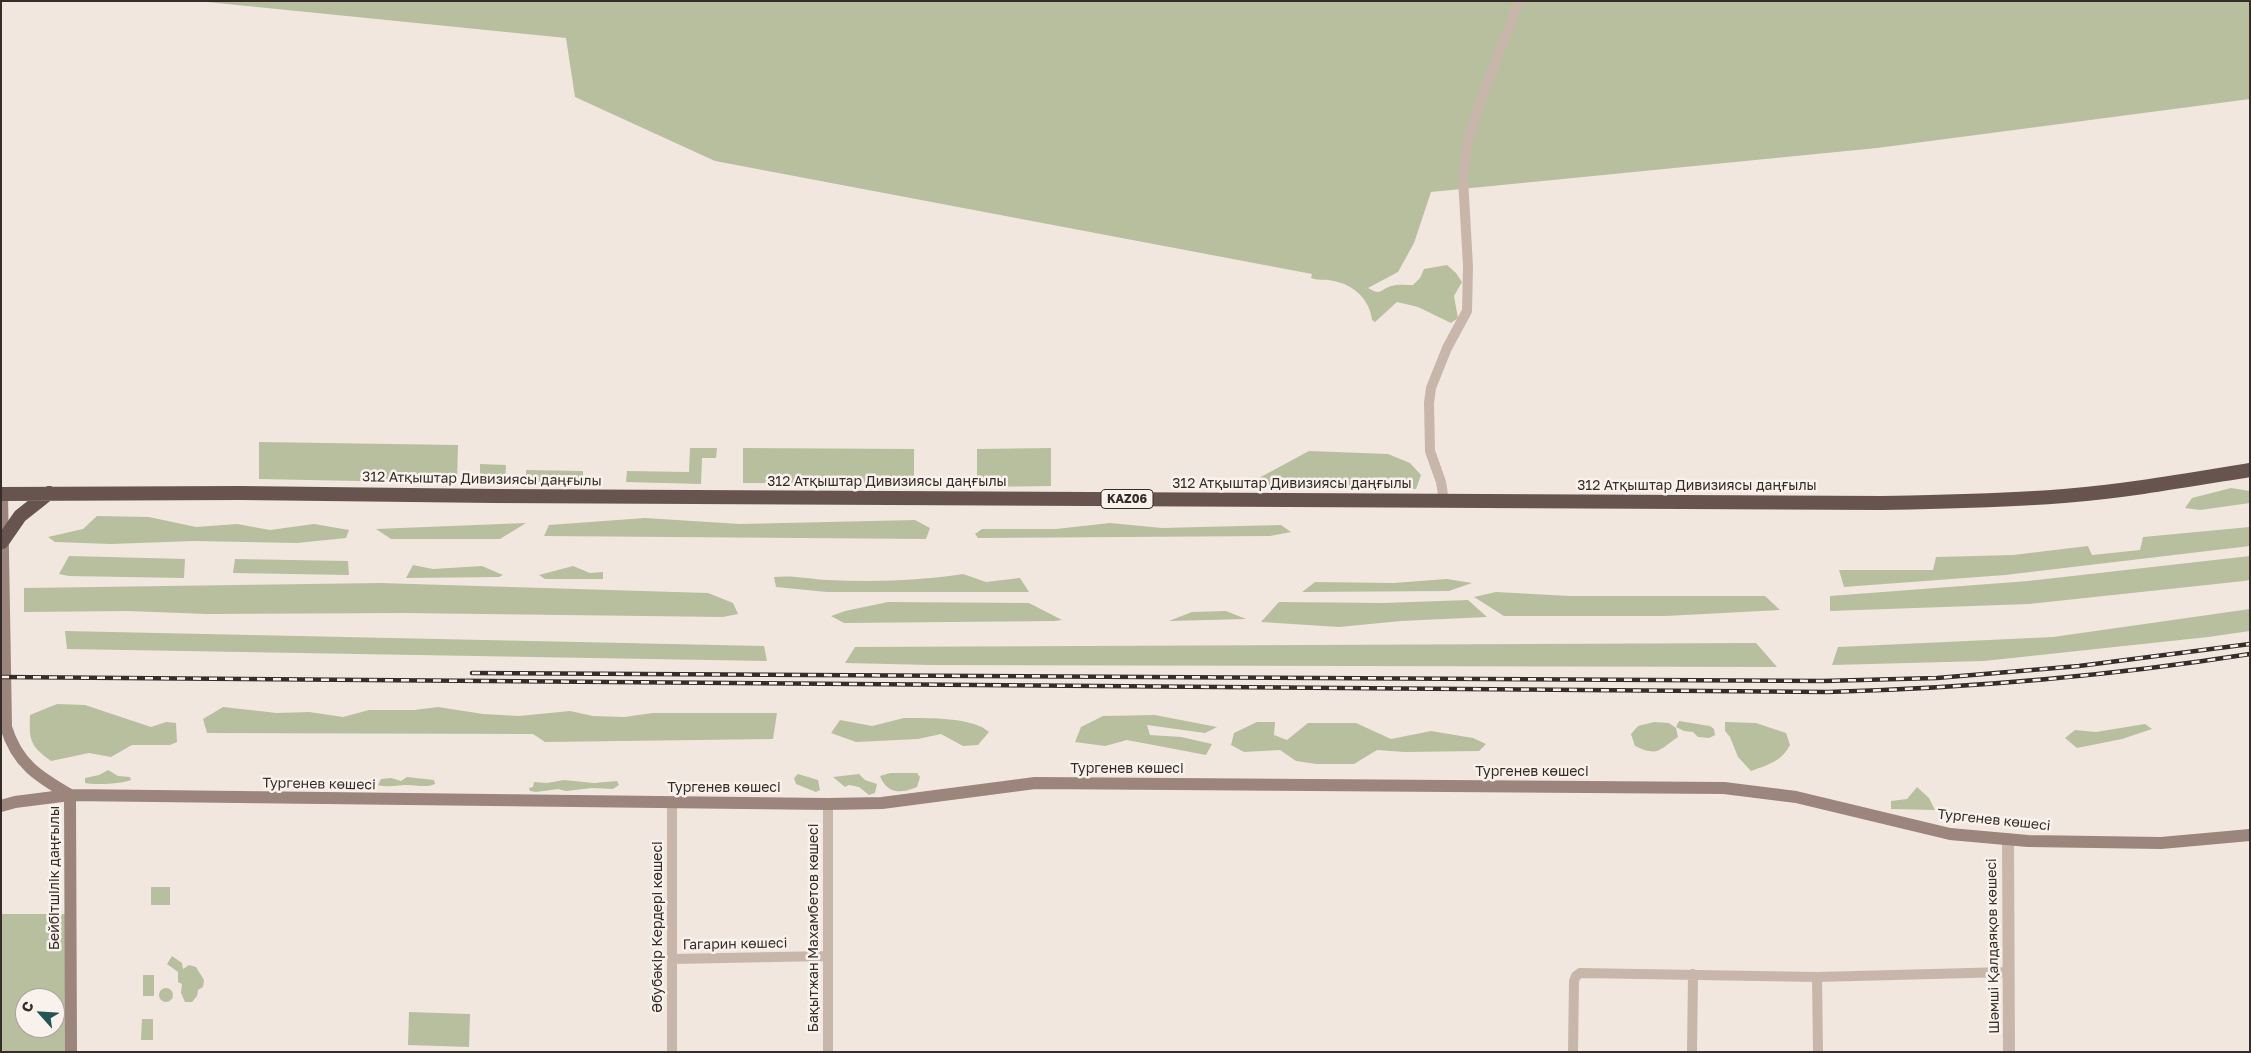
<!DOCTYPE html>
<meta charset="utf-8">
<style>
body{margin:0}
#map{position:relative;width:2251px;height:1053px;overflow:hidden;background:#f1e7df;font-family:"Golos Text",sans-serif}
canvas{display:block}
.frame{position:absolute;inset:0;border:2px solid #362d2a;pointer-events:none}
.north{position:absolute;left:15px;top:988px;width:50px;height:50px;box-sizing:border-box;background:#f9f1eb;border:1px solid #aba39e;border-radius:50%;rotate:296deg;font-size:14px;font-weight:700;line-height:20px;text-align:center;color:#362d2a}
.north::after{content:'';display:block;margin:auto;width:18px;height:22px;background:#235554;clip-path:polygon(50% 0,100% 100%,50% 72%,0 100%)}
</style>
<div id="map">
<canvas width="2251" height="1053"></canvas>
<div class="frame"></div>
<div class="north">С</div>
</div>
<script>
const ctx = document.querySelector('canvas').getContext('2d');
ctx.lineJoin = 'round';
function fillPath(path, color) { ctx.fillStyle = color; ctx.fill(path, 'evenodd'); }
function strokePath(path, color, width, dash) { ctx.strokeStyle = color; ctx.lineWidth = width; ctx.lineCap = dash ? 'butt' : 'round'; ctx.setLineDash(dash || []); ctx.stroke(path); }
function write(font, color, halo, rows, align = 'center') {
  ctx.font = font + ' "Golos Text",sans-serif'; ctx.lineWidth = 5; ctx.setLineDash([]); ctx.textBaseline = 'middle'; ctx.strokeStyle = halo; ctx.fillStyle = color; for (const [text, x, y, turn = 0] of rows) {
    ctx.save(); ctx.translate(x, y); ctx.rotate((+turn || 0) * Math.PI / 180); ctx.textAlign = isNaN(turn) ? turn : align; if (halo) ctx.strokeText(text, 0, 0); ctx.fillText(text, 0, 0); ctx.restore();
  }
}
fillPath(new Path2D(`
 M 197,1 L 2250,1 L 2250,99 L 1877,148 L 1431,192 L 1414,243 L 1398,272 L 1368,288 C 1382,296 1379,290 1391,286 C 1398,284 1406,285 1413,285 L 1420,278 L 1424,269 L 1447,265 L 1456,273 L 1462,282 L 1454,296 L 1458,318 L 1451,323 L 1418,307 L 1397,302 L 1375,322 L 1372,320 C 1370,300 1354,285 1334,281 C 1326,279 1320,281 1311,278 L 1312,274 L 715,161 L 575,97 L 566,38 Z
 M 259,442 L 458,445 L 457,483 L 259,479 Z
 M 690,448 L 717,448 L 716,458 L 702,458 L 701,484 L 626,482 L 627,471 L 689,472 Z
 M 743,448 L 914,449 L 914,483 L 743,483 Z
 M 1051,448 L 1051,486 L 977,487 L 977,449 Z
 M 1309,451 L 1388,454 L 1410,463 L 1421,475 L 1416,489 L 1244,486 Z
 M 480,464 L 506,465 L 505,485 L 480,485 Z
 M 526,470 L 583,471 L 583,482 L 526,482 Z
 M 2231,488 L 2250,491 L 2250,503 L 2200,510 L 2185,508 L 2192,498 Z
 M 97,516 L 149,517 L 196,527 L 237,524 L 270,530 L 314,524 L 349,530 L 346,538 L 297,543 L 194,541 L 111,544 L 55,542 L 48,537 L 83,529 Z
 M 645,518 L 740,524 L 915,520 L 930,528 L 926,539 L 544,536 L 549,525 Z
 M 526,523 L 500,539 L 391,539 L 376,529 Z
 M 1110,523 L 1162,528 L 1281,525 L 1291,532 L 1270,536 L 978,538 L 975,534 L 982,529 L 1056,529 Z
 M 2250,527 L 2250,546 L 2005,575 L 1844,587 L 1839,570 L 1933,570 L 1936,557 L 2013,555 L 2088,546 L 2092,555 L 2140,550 L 2143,537 Z
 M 69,556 L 185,559 L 184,578 L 69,576 L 59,574 Z
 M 2250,556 L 2250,580 L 2244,581 L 2029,604 L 1830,611 L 1830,596 L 2028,581 Z
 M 235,559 L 348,561 L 349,575 L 233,573 Z
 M 413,565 L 433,569 L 482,566 L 503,575 L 499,577 L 406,578 Z
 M 573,566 L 590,573 L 603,572 L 603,579 L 545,579 L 539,575 Z
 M 963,574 L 986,582 L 1020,578 L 1029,592 L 827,592 L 776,587 L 774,577 C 793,575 809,579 828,580 C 873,582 918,581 963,574 Z
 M 1447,579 L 1472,583 L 1449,591 L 1302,592 L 1315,582 L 1393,583 Z
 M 380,583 L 708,593 L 733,603 L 738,614 L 723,617 L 403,613 L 206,614 L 128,611 L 24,612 L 24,588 Z
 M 1496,592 L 1569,596 L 1765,596 L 1780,610 L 1666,616 L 1504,616 L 1474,597 Z
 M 1468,600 L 1487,617 L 1401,621 L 1339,627 L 1261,622 L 1279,602 L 1384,603 Z
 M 888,602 L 1029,603 L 1062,620 L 1055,621 L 844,623 L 831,616 L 845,611 Z
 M 2250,609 L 2250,631 L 2208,637 L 1984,661 L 1832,665 L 1838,647 L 2053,637 Z
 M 1226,611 L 1246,619 L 1169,621 L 1192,612 Z
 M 65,631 L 764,646 L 767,661 L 67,649 Z
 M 1756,643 L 1777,667 L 931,665 L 845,663 L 855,647 Z
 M 57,704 L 85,705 L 151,727 L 166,722 L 176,723 L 177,742 L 170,745 L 132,745 L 111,757 L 89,753 L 51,761 C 30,746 29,740 30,715 Z
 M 223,707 L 277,713 L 309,712 L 343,717 L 369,710 L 414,710 L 438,707 L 483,714 L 519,716 L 570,711 L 593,716 L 624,717 L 653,713 L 777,713 L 773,739 L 545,742 L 533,734 L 207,733 L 203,719 Z
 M 1155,715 L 1217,727 L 1205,733 L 1147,725 L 1150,735 L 1181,737 L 1212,744 L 1206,755 L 1127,740 L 1105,746 L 1075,742 L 1081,727 L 1103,716 Z
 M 904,718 C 927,718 973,717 989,732 L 978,745 L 963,746 L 941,734 L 918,739 L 856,742 L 831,733 L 840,720 L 872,726 Z
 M 1679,721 L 1710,726 L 1714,729 L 1715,735 L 1709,738 L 1698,737 L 1693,732 L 1684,731 L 1676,727 Z
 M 1257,722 L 1275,722 L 1274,735 L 1287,740 L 1308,723 L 1356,723 L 1391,739 L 1431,731 L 1473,738 L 1486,744 L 1479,751 L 1405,752 L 1377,750 L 1354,764 L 1317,764 L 1296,761 L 1280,750 L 1244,752 L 1231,745 L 1234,733 Z
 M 1654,722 L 1669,723 L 1676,728 L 1678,737 C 1659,750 1658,757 1635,746 L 1631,734 L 1638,726 Z
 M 1725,722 L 1756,723 L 1786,733 L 1790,745 C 1782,761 1768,765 1751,771 L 1738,757 L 1730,737 L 1725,731 Z
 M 2145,724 L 2152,729 L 2122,739 L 2077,748 L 2065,738 L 2075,730 L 2096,732 Z
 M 108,770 L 118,776 L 130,777 L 131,780 C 121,784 95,785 85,783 L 85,778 L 99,775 Z
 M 890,773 L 917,773 L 920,777 L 917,787 C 901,794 887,794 880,776 Z
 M 798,774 L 818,780 L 820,790 L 816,792 L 796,784 L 794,778 Z
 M 859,774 L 865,780 L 877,784 L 875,793 L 869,795 L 859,787 L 849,785 L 845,787 L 833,777 Z
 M 407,777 L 434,780 L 435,784 C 426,788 416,785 407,785 C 395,785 390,788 378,785 L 381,779 L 391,778 L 401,781 Z
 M 564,780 L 594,783 L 617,781 L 619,785 L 613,789 L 592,788 L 566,791 L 558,789 L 536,792 L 530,791 L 529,788 L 533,787 L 534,782 L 547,783 Z
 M 1917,787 L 1929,798 L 1935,810 L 1891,809 L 1891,801 L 1907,799 Z
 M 151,887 L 170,887 L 170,905 L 151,905 Z
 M 1,914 L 66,914 L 65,1052 L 1,1052 ZM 25,998 L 55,998 L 55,1028 L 25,1028 Z
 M 172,956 L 182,963 L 183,969 L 189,965 L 196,967 L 204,980 L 203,987 L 198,990 L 197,996 L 192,1002 L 185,1002 L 181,993 L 182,984 L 178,982 L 178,972 L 167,964 Z
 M 143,975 L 154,975 L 154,996 L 143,996 Z
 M159 995a7 7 0 1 1 14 0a7 7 0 1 1-14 0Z
 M 409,1012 L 470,1014 L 469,1047 L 408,1045 Z
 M 142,1019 L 153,1019 L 153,1040 L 141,1040 Z`), '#b7bf9f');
strokePath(new Path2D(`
 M 1444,501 L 1441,482 L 1430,451 L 1429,403 L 1431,388 L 1447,348 L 1467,311 L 1468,267 L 1463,178 L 1468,141 L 1479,105 L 1519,1
 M 672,803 L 672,1052
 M 828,804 L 828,1052
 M 673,959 L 827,956
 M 1817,977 L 1818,1052
 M 1573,1052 L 1574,981 L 1576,976 L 1580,973 L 1817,977 L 2008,972
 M 1692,1052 L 1693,974`), '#c8b6ab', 10);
strokePath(new Path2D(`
 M 2008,839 L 2009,1052`), '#c8b6ab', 12);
strokePath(new Path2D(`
 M 2,494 L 6,727 C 17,764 39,777 70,795
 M 70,795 L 71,1052
 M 1,806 L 15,802 L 70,795 L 828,804 L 882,803 L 1035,783 L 1724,788 L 1796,797 L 1950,834 L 2028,841 L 2161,843 L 2250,835`), '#9b857d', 12);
strokePath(new Path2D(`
 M 1,494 L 240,493 L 495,496 L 1881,503 C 1942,502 2003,501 2064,496 C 2127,491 2188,480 2250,470
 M 2,542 L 20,516 L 49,493`), '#67544f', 14);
const rail = new Path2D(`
 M 472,673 L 1823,681 L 1937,678 L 2079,666 L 2250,644
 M 1,677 L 1828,692 C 1969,688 2110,676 2250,654`);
strokePath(rail, '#362d2a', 4.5);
strokePath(rail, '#f9f1eb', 2.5, [8]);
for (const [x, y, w] of [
 [1127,499,52]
]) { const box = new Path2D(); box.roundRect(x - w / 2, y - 9.5, w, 19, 4); ctx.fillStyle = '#f9f1eb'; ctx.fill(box); strokePath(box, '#362d2a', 1); }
write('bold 12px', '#362d2a', null, [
 ["KАZ06",1127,499]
]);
write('14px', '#362d2a', '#f9f1eb', [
 ["312 Атқыштар Дивизиясы даңғылы",482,479,1],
 ["312 Атқыштар Дивизиясы даңғылы",887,482],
 ["312 Атқыштар Дивизиясы даңғылы",1292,484],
 ["312 Атқыштар Дивизиясы даңғылы",1697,486],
 ["Тургенев көшесі",1127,769],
 ["Тургенев көшесі",1532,772],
 ["Тургенев көшесі",319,784,1],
 ["Тургенев көшесі",724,788],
 ["Тургенев көшесі",1994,820,6],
 ["Бейбітшілік даңғылы",55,878,-90],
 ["Әбубәкір Кердері көшесі",658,927,-90],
 ["Бақытжан Махамбетов көшесі",814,928,-90],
 ["Гагарин көшесі",735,944,-1],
 ["Шәмші Қалдаяқов көшесі",1993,946,-91]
]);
</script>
